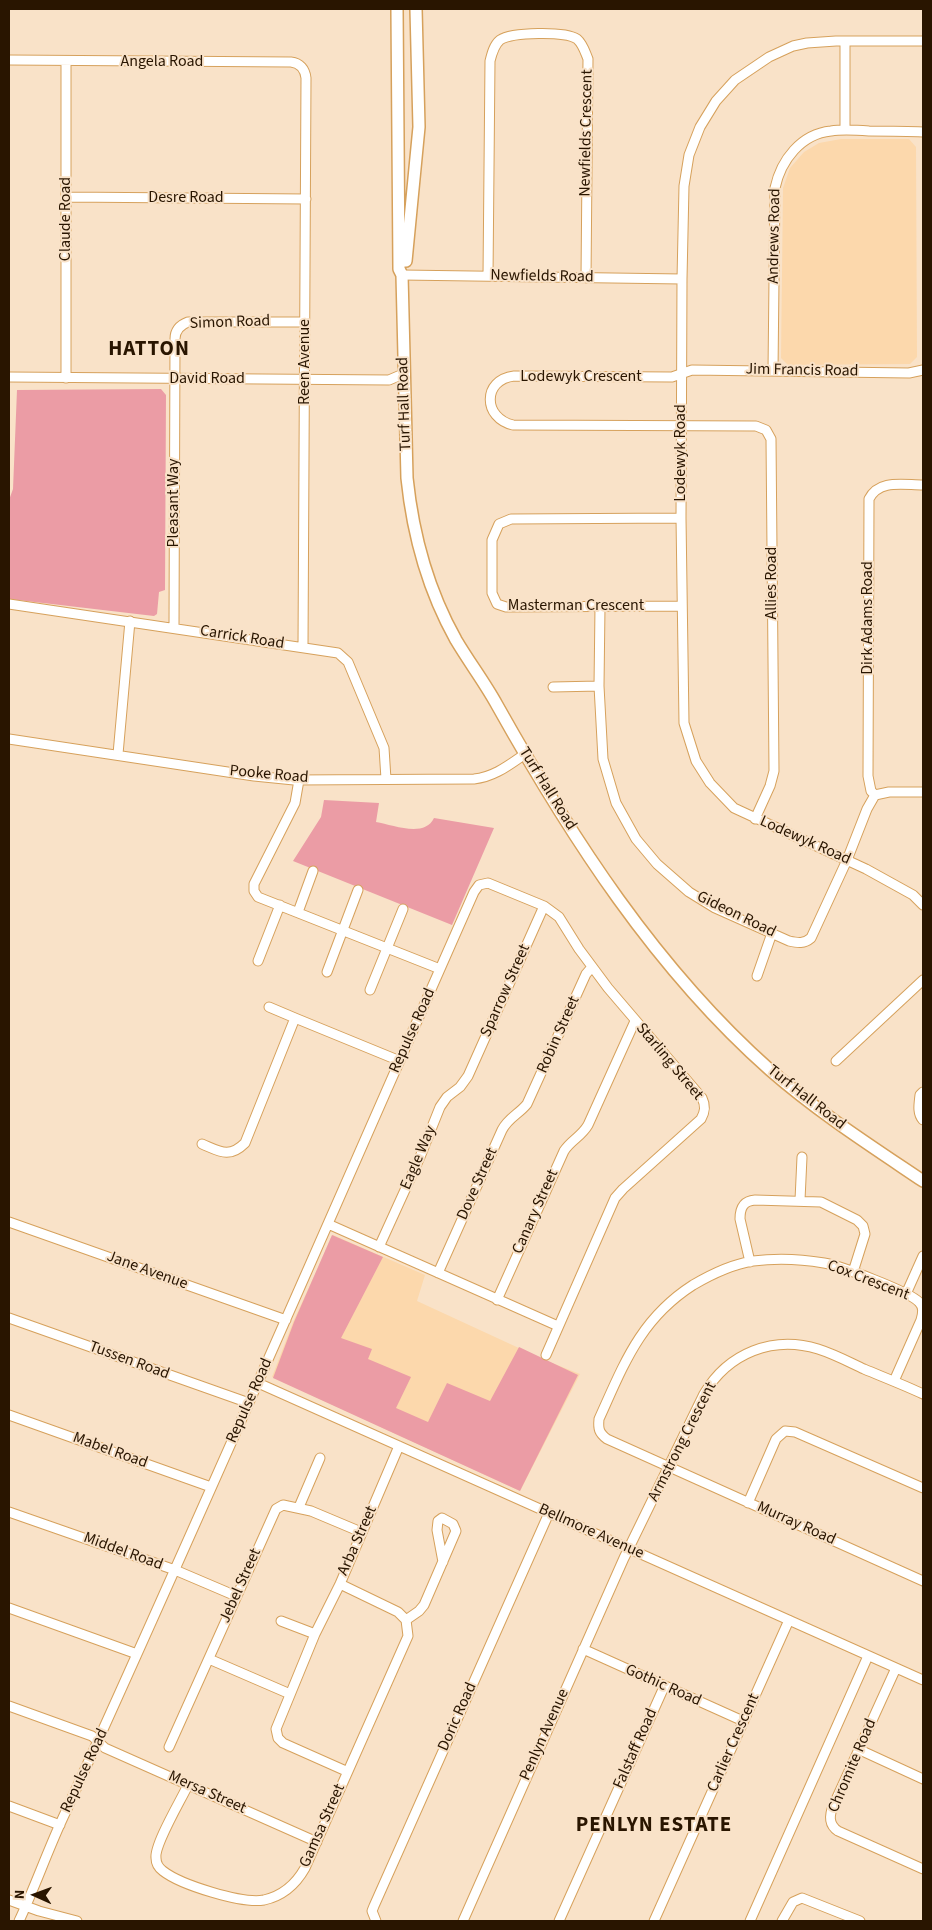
<!DOCTYPE html>
<style>
body{margin:0}
#map{position:relative;width:932px;height:1930px;overflow:hidden;background:#f9e2c8;font-family:"Source Sans 3",sans-serif}
canvas{display:block}
.frame{position:absolute;inset:0;border:10px solid #291500;pointer-events:none}
.north{position:absolute;left:10px;top:1870px;width:50px;height:50px;-webkit-text-stroke:4px #f9e2c8;paint-order:stroke;rotate:272deg;font-size:14px;font-weight:700;line-height:20px;text-align:center;color:#291500}
.north::after{content:'';display:block;margin:auto;width:18px;height:22px;background:#291500;clip-path:polygon(50% 0,100% 100%,50% 72%,0 100%)}
</style>
<div id="map">
<canvas width="932" height="1930"></canvas>
<div class="frame"></div>
<div class="north">N</div>
</div>
<script>
const ctx = document.querySelector('canvas').getContext('2d');
ctx.lineJoin = 'round';
function fillPath(path, color) { ctx.fillStyle = color; ctx.fill(path, 'evenodd'); }
function strokePath(path, color, width, dash) { ctx.strokeStyle = color; ctx.lineWidth = width; ctx.lineCap = dash ? 'butt' : 'round'; ctx.setLineDash(dash || []); ctx.stroke(path); }
function write(font, color, halo, rows, align = 'center') {
  ctx.font = font + ' "Source Sans 3",sans-serif'; ctx.lineWidth = 4; ctx.setLineDash([]); ctx.textBaseline = 'middle'; ctx.strokeStyle = halo; ctx.fillStyle = color; for (const [text, x, y, turn = 0] of rows) {
    ctx.save(); ctx.translate(x, y); ctx.rotate((+turn || 0) * Math.PI / 180); ctx.textAlign = isNaN(turn) ? turn : align; if (halo) ctx.strokeText(text, 0, 0); ctx.fillText(text, 0, 0); ctx.restore();
  }
}
fillPath(new Path2D(`
 M 841,139 L 909,139 L 916,147 L 917,357 L 910,364 L 788,365 L 781,358 L 783,188 L 790,168 L 804,152 L 819,143 Z
 M 333,1235 L 425,1275 L 417,1301 L 547,1361 L 580,1374 L 520,1491 L 272,1377 L 293,1322 Z`), '#fcd8ac');
fillPath(new Path2D(`
 M 161,389 L 166,395 L 165,590 L 159,592 L 157,614 L 154,616 L 9,599 L 9,500 L 13,489 L 17,390 Z
 M 324,800 L 379,803 L 376,822 C 393,825 425,838 434,818 L 494,828 L 452,925 L 293,861 L 321,817 Z
 M 332,1235 L 383,1257 L 341,1338 L 372,1349 L 368,1359 L 411,1377 L 396,1408 L 428,1422 L 447,1383 L 490,1401 L 519,1347 L 578,1375 L 520,1491 L 273,1378 L 294,1322 Z`), '#eb9ca5');
const minor = new Path2D(`
 M 923,41 L 836,41 L 807,43 L 793,46 L 769,57 L 735,80 L 716,101 L 700,127 L 689,155 L 684,186 L 682,279 L 681,518 L 684,723 L 696,761 L 710,783 L 734,808 L 866,869 L 913,895 L 923,905
 M 9,60 L 291,62 C 300,63 305,69 306,78 L 303,647
 M 845,130 L 845,41
 M 66,197 L 306,199
 M 402,275 L 682,279
 M 488,276 L 490,61 C 492,53 494,45 500,40 C 512,32 565,31 577,39 C 583,44 585,52 588,59 L 586,278
 M 773,371 L 775,188 C 781,160 801,134 831,131 C 843,129 856,130 869,131 C 887,131 905,131 923,132
 M 9,377 L 389,380 L 403,374
 M 66,378 L 66,61
 M 681,518 L 511,519 L 499,524 L 492,540 L 492,593 L 497,604 L 506,607 L 681,606
 M 9,604 L 338,653 L 348,662 L 384,748 L 386,779
 M 600,607 L 599,686 L 603,759 L 616,803 L 636,839 L 657,864 L 689,892 L 715,908 L 789,941 C 798,943 804,944 811,938 L 847,860 L 867,809 L 875,795 L 889,792 L 923,792
 M 174,627 L 175,339 C 175,330 180,325 188,322 L 305,322
 M 553,687 L 599,686
 M 9,739 L 254,776 L 294,780 L 474,779 C 494,777 509,765 525,754
 M 118,754 L 130,621
 M 299,780 L 295,803 L 254,884 L 254,891 L 258,897 L 440,969
 M 875,795 L 871,791 L 868,776 L 869,499 C 879,479 903,485 923,485
 M 755,819 L 770,786 L 774,771 L 771,439 L 766,430 L 756,426 L 513,425 C 483,418 482,380 514,376 L 672,377 L 692,370 L 909,373 L 923,370
 M 298,912 L 313,871
 M 258,961 L 280,905
 M 327,972 L 358,890
 M 757,976 L 772,933
 M 370,990 L 403,909
 M 269,1007 L 295,1018
 M 836,1061 L 923,980
 M 923,1092 L 920,1095 C 919,1104 917,1113 923,1120
 M 202,1144 C 219,1151 229,1159 245,1143 L 295,1018 L 400,1061
 M 800,1200 L 802,1157
 M 9,1222 L 286,1320
 M 328,1224 L 558,1326
 M 379,1247 L 420,1157 L 440,1107 L 447,1097 L 460,1087 L 468,1076 L 544,906
 M 750,1262 L 740,1219 C 740,1208 743,1201 755,1200 L 821,1202 L 857,1220 L 863,1226 L 865,1234 L 853,1272
 M 438,1273 L 502,1130 C 508,1118 519,1114 527,1104 L 586,974 L 592,967
 M 906,1294 L 923,1256
 M 497,1300 L 564,1151 C 571,1140 581,1137 588,1125 L 635,1021
 M 9,1318 L 249,1403
 M 894,1381 L 921,1320 C 923,1313 924,1307 919,1302 C 908,1291 841,1266 824,1263 C 801,1259 776,1258 753,1261 C 734,1264 710,1275 693,1285 C 640,1319 624,1364 599,1419 C 598,1429 599,1433 607,1439 L 923,1581
 M 258,1383 L 923,1680
 M 9,1415 L 211,1487
 M 748,1503 L 776,1439 L 785,1431 L 795,1432 L 923,1488
 M 299,1507 L 320,1458
 M 9,1512 L 175,1570 L 236,1596
 M 9,1608 L 137,1654
 M 406,1620 L 419,1611 L 424,1605 L 456,1531 L 453,1524 L 442,1518 L 438,1521 L 437,1530 L 443,1562
 M 281,1621 L 315,1634
 M 583,1649 L 743,1721
 M 209,1659 L 290,1694
 M 896,1668 L 834,1804 C 829,1815 828,1824 838,1831 L 923,1869
 M 9,1706 L 92,1736 L 105,1748 L 317,1842
 M 169,1747 L 276,1509 L 283,1505 L 311,1511 L 361,1532
 M 860,1750 L 923,1779
 M 346,1771 L 283,1743 L 278,1738 L 276,1729 L 315,1634 L 340,1584 L 399,1446
 M 188,1785 C 181,1800 154,1845 156,1858 C 156,1863 159,1868 163,1871 C 181,1885 242,1904 264,1900 C 282,1896 296,1884 305,1868 L 408,1636 L 406,1620 L 398,1612 L 340,1584
 M 9,1806 L 60,1825
 M 9,1900 L 39,1911 L 77,1921
 M 19,1921 C 34,1889 46,1855 61,1822 C 202,1514 337,1202 474,892 L 479,885 L 488,883 L 544,906 L 559,917 L 579,949 L 608,988 L 702,1098 C 706,1106 705,1112 701,1119 L 623,1189 L 615,1198 L 546,1355
 M 376,1921 L 372,1911 L 374,1906 L 549,1513
 M 463,1921 L 624,1558 L 704,1394 C 728,1353 773,1335 818,1349 C 834,1354 849,1362 864,1369 C 883,1377 904,1385 923,1394
 M 559,1921 L 664,1687
 M 654,1921 L 789,1620
 M 750,1921 L 868,1656
 M 782,1921 L 793,1902 L 802,1898 L 860,1921`);
const major = new Path2D(`
 M 397,9 L 399,269 L 402,275 L 407,478 C 413,536 428,590 456,640 C 469,662 485,683 497,705 C 571,837 656,969 770,1070 C 818,1112 871,1146 923,1181
 M 406,261 L 419,127 L 416,9`);
strokePath(minor, '#d6a15c', 11);
strokePath(major, '#d6a15c', 14);
strokePath(minor, '#fff', 9);
strokePath(major, '#fff', 11);
write('16px', '#291500', '#f9e2c8', [
 ["Angela Road",162,62],
 ["Newfields Crescent",587,133,-89],
 ["Desre Road",186,198],
 ["Claude Road",66,219,-90],
 ["Andrews Road",775,236,-89],
 ["Newfields Road",542,277,1],
 ["Simon Road",230,323,-2],
 ["Reen Avenue",305,362,-90],
 ["Jim Francis Road",802,371,1],
 ["Lodewyk Crescent",581,377],
 ["David Road",207,379],
 ["Turf Hall Road",405,404,-92],
 ["Lodewyk Road",681,453,-90],
 ["Pleasant Way",174,503,-90],
 ["Allies Road",772,583,-90],
 ["Masterman Crescent",576,606],
 ["Dirk Adams Road",868,618,-90],
 ["Carrick Road",242,638,9],
 ["Pooke Road",269,775,5],
 ["Turf Hall Road",547,789,58],
 ["Lodewyk Road",805,841,24],
 ["Gideon Road",736,915,26],
 ["Sparrow Street",506,991,-66],
 ["Repulse Road",413,1031,-66],
 ["Robin Street",559,1035,-66],
 ["Starling Street",669,1062,50],
 ["Turf Hall Road",806,1098,38],
 ["Eagle Way",419,1158,-67],
 ["Dove Street",478,1184,-66],
 ["Canary Street",536,1212,-66],
 ["Jane Avenue",147,1271,20],
 ["Cox Crescent",868,1281,21],
 ["Tussen Road",129,1361,20],
 ["Repulse Road",250,1401,-66],
 ["Armstrong Crescent",683,1442,-63],
 ["Mabel Road",110,1451,20],
 ["Murray Road",796,1524,24],
 ["Bellmore Avenue",591,1532,24],
 ["Arba Street",358,1541,-66],
 ["Middel Road",123,1552,20],
 ["Jebel Street",241,1586,-66],
 ["Gothic Road",663,1686,24],
 ["Doric Road",458,1717,-66],
 ["Penlyn Avenue",545,1735,-66],
 ["Carlier Crescent",734,1743,-66],
 ["Falstaff Road",636,1749,-66],
 ["Chromite Road",853,1766,-67],
 ["Repulse Road",85,1771,-65],
 ["Mersa Street",207,1793,24],
 ["Gamsa Street",323,1826,-66]
]);
ctx.letterSpacing = '1px';
write('bold 21px', '#291500', '#f9e2c8', [
 ["HATTON",149,350],
 ["PENLYN ESTATE",654,1826]
]);
ctx.letterSpacing = '0px';
</script>
